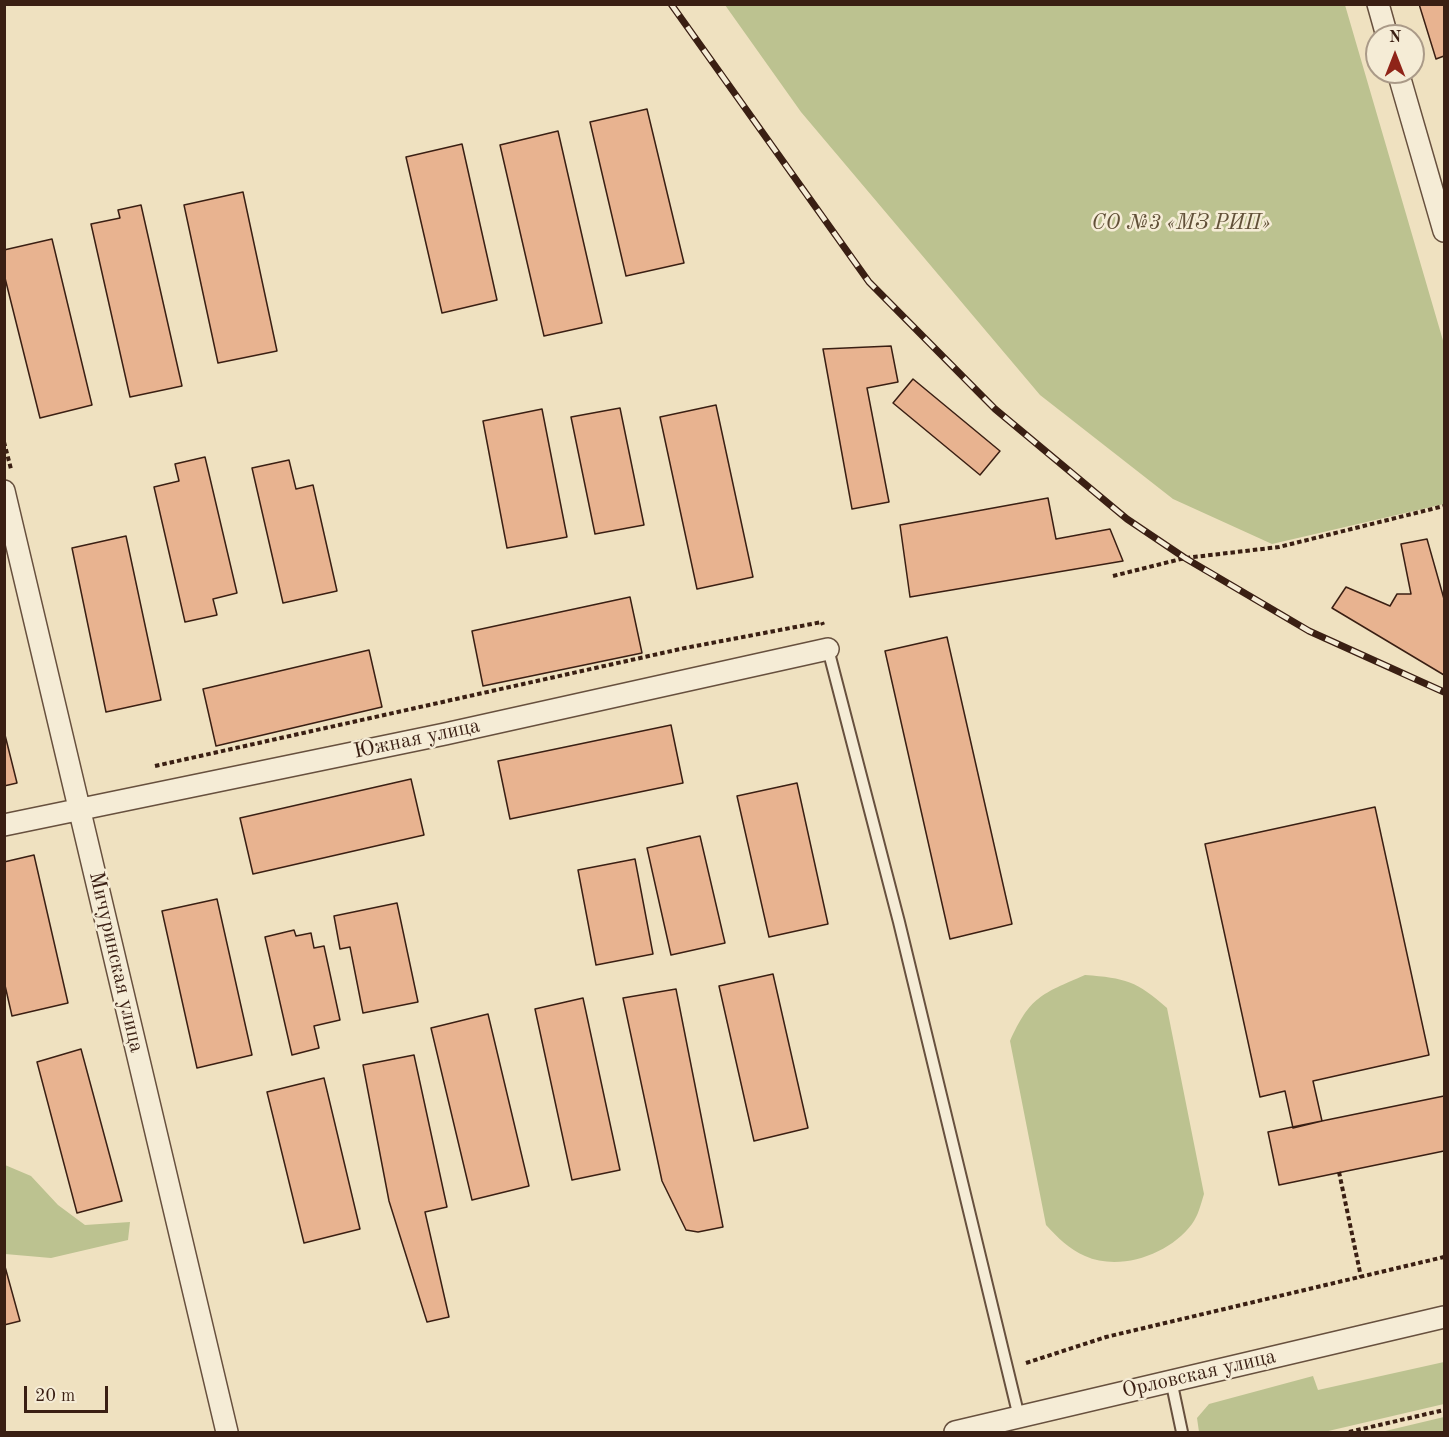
<!DOCTYPE html>
<meta charset="utf-8">
<style>
body{margin:0}
#map{position:relative;width:1449px;height:1437px;overflow:hidden;background:#efe1c0;font-family:"Old Standard TT",serif}
canvas{display:block}
.frame{position:absolute;inset:0;border:6px solid #3a1f13;pointer-events:none}
.north{position:absolute;left:1365px;top:24px;width:60px;height:60px;box-sizing:border-box;background:#f5ecd6;border:2px solid #aa9a88;border-radius:50%;rotate:0deg;font-size:16px;font-weight:700;line-height:24px;text-align:center;color:#3a1f13}
.north::after{content:'';display:block;margin:auto;width:21px;height:27px;background:#8f2418;clip-path:polygon(50% 0,100% 100%,50% 72%,0 100%)}
.scale{position:absolute;left:24px;top:1386px;width:84px;height:27px;box-sizing:border-box;border:3px solid #3a1f13;border-top:0;padding-left:8px;font-size:18px;line-height:21px;white-space:nowrap;color:#3a1f13;-webkit-text-stroke:4px #f5ecd6;paint-order:stroke}
</style>
<div id="map">
<canvas width="1449" height="1437"></canvas>
<div class="frame"></div>
<div class="north">N</div>
<div class="scale">20 m</div>
</div>
<script>
const ctx = document.querySelector('canvas').getContext('2d');
ctx.lineJoin = 'round';
function fillPath(path, color) { ctx.fillStyle = color; ctx.fill(path, 'evenodd'); }
function strokePath(path, color, width, dash) { ctx.strokeStyle = color; ctx.lineWidth = width; ctx.lineCap = dash ? 'butt' : 'round'; ctx.setLineDash(dash || []); ctx.stroke(path); }
function write(font, color, halo, rows, align = 'center') {
  ctx.font = font + ' "Old Standard TT",serif'; ctx.lineWidth = 5; ctx.setLineDash([]); ctx.textBaseline = 'middle'; ctx.strokeStyle = halo; ctx.fillStyle = color; for (const [text, x, y, turn = 0] of rows) {
    ctx.save(); ctx.translate(x, y); ctx.rotate((+turn || 0) * Math.PI / 180); ctx.textAlign = isNaN(turn) ? turn : align; if (halo) ctx.strokeText(text, 0, 0); ctx.fillText(text, 0, 0); ctx.restore();
  }
}
fillPath(new Path2D(`
 M 725,5 L 1345,5 L 1444,344 L 1444,504 L 1272,544 L 1173,499 L 1040,395 L 801,112 Z
 M 1085,975 C 1125,978 1137,981 1167,1008 L 1204,1194 C 1201,1204 1198,1216 1192,1224 C 1170,1254 1120,1272 1085,1256 C 1069,1249 1058,1238 1046,1225 L 1010,1041 C 1030,997 1041,994 1085,975 Z
 M 5,1165 L 31,1176 L 58,1205 L 85,1225 L 130,1222 L 128,1240 L 51,1258 L 5,1254 Z
 M 1444,1362 L 1444,1404 L 1324,1432 L 1199,1432 L 1197,1418 L 1209,1404 L 1313,1376 L 1318,1390 Z
 M 1444,1417 L 1444,1432 L 1381,1432 Z`), '#bcc290');
const building = new Path2D(`
 M 1419,4 L 1444,4 L 1444,56 L 1436,59 Z
 M 647,109 L 684,263 L 626,276 L 590,122 Z
 M 558,131 L 602,323 L 544,336 L 500,145 Z
 M 462,144 L 497,300 L 442,313 L 406,157 Z
 M 243,192 L 277,351 L 218,363 L 184,205 Z
 M 141,205 L 182,386 L 130,397 L 91,224 L 120,218 L 118,210 Z
 M 52,239 L 92,405 L 40,418 L 4,274 L 4,250 Z
 M 891,346 L 898,382 L 867,388 L 889,502 L 852,509 L 823,349 Z
 M 913,379 L 1000,451 L 980,475 L 893,403 Z
 M 716,405 L 753,577 L 697,589 L 660,417 Z
 M 620,408 L 644,525 L 595,534 L 571,417 Z
 M 542,409 L 567,537 L 507,548 L 483,421 Z
 M 205,457 L 237,593 L 213,599 L 217,615 L 185,622 L 154,487 L 179,481 L 175,464 Z
 M 289,460 L 296,489 L 313,485 L 337,591 L 283,603 L 252,468 Z
 M 1048,498 L 1056,539 L 1110,529 L 1123,561 L 910,597 L 900,525 Z
 M 126,536 L 161,700 L 106,712 L 72,548 Z
 M 1427,539 L 1444,599 L 1444,675 L 1332,608 L 1346,587 L 1390,606 L 1397,594 L 1411,594 L 1401,544 Z
 M 630,597 L 642,653 L 483,686 L 472,631 Z
 M 947,637 L 1012,924 L 950,939 L 885,651 Z
 M 369,650 L 382,707 L 216,746 L 203,689 Z
 M 671,725 L 683,783 L 510,819 L 498,761 Z
 M 4,731 L 17,783 L 4,786 Z
 M 411,779 L 424,835 L 253,874 L 240,818 Z
 M 797,783 L 828,924 L 769,937 L 737,796 Z
 M 1375,807 L 1429,1055 L 1313,1081 L 1322,1121 L 1293,1128 L 1285,1091 L 1260,1097 L 1205,844 Z
 M 700,836 L 725,943 L 671,955 L 647,848 Z
 M 34,855 L 68,1003 L 12,1016 L 4,981 L 4,862 Z
 M 635,859 L 653,954 L 596,965 L 578,870 Z
 M 217,899 L 252,1055 L 197,1068 L 162,911 Z
 M 397,903 L 418,1002 L 363,1013 L 350,947 L 340,949 L 334,916 Z
 M 294,930 L 296,936 L 311,933 L 314,948 L 324,946 L 340,1020 L 314,1026 L 319,1048 L 292,1055 L 265,937 Z
 M 773,974 L 808,1128 L 754,1141 L 719,986 Z
 M 676,989 L 723,1227 L 698,1232 L 686,1230 L 662,1181 L 623,998 Z
 M 583,998 L 620,1170 L 572,1180 L 535,1009 Z
 M 488,1014 L 529,1186 L 472,1200 L 431,1028 Z
 M 81,1049 L 122,1201 L 77,1213 L 37,1062 Z
 M 414,1055 L 447,1207 L 425,1212 L 449,1317 L 427,1322 L 389,1201 L 363,1065 Z
 M 324,1078 L 360,1229 L 304,1243 L 267,1092 Z
 M 1444,1096 L 1444,1151 L 1279,1185 L 1268,1132 Z
 M 4,1263 L 20,1321 L 4,1325 Z`);
fillPath(building, '#e8b390');
strokePath(building, '#3a1f13', 1.5);
const service = new Path2D(`
 M 828,649 L 899,922 L 1019,1417
 M 1171,1380 L 1182,1432`);
const minor = new Path2D(`
 M 1378,4 L 1387,36
 M 1398,72 L 1444,231
 M 4,491 L 227,1432
 M 4,825 L 445,734 L 828,649
 M 955,1432 L 1444,1317`);
strokePath(service, '#67503e', 14);
strokePath(minor, '#67503e', 24);
strokePath(new Path2D(`
 M 4,442 L 11,469
 M 1113,576 L 1185,558 L 1279,547 L 1444,506
 M 155,766 L 685,648 L 822,622 L 823,625
 M 1339,1172 L 1361,1277
 M 1026,1363 L 1106,1337 L 1444,1257
 M 1349,1432 L 1444,1410`), '#3a1f13', 4, [4.5, 3]);
strokePath(service, '#f5ecd6', 10);
strokePath(minor, '#f5ecd6', 21);
const rail = new Path2D(`
 M 671,4 L 869,282 L 995,409 L 1127,519 L 1185,558 L 1309,631 L 1444,692`);
strokePath(rail, '#3a1f13', 7);
strokePath(rail, '#f5ecd6', 4.5, [14]);
write('italic 21px', '#615038', '#f5ecd6', [
 ["СО №3 «МЗ РИП»",1181,223]
]);
write('21px', '#3a1f13', '#f5ecd6', [
 ["Южная улица",417,739,-12],
 ["Мичуринская улица",116,962,77],
 ["Орловская улица",1199,1374,-13]
]);
</script>
